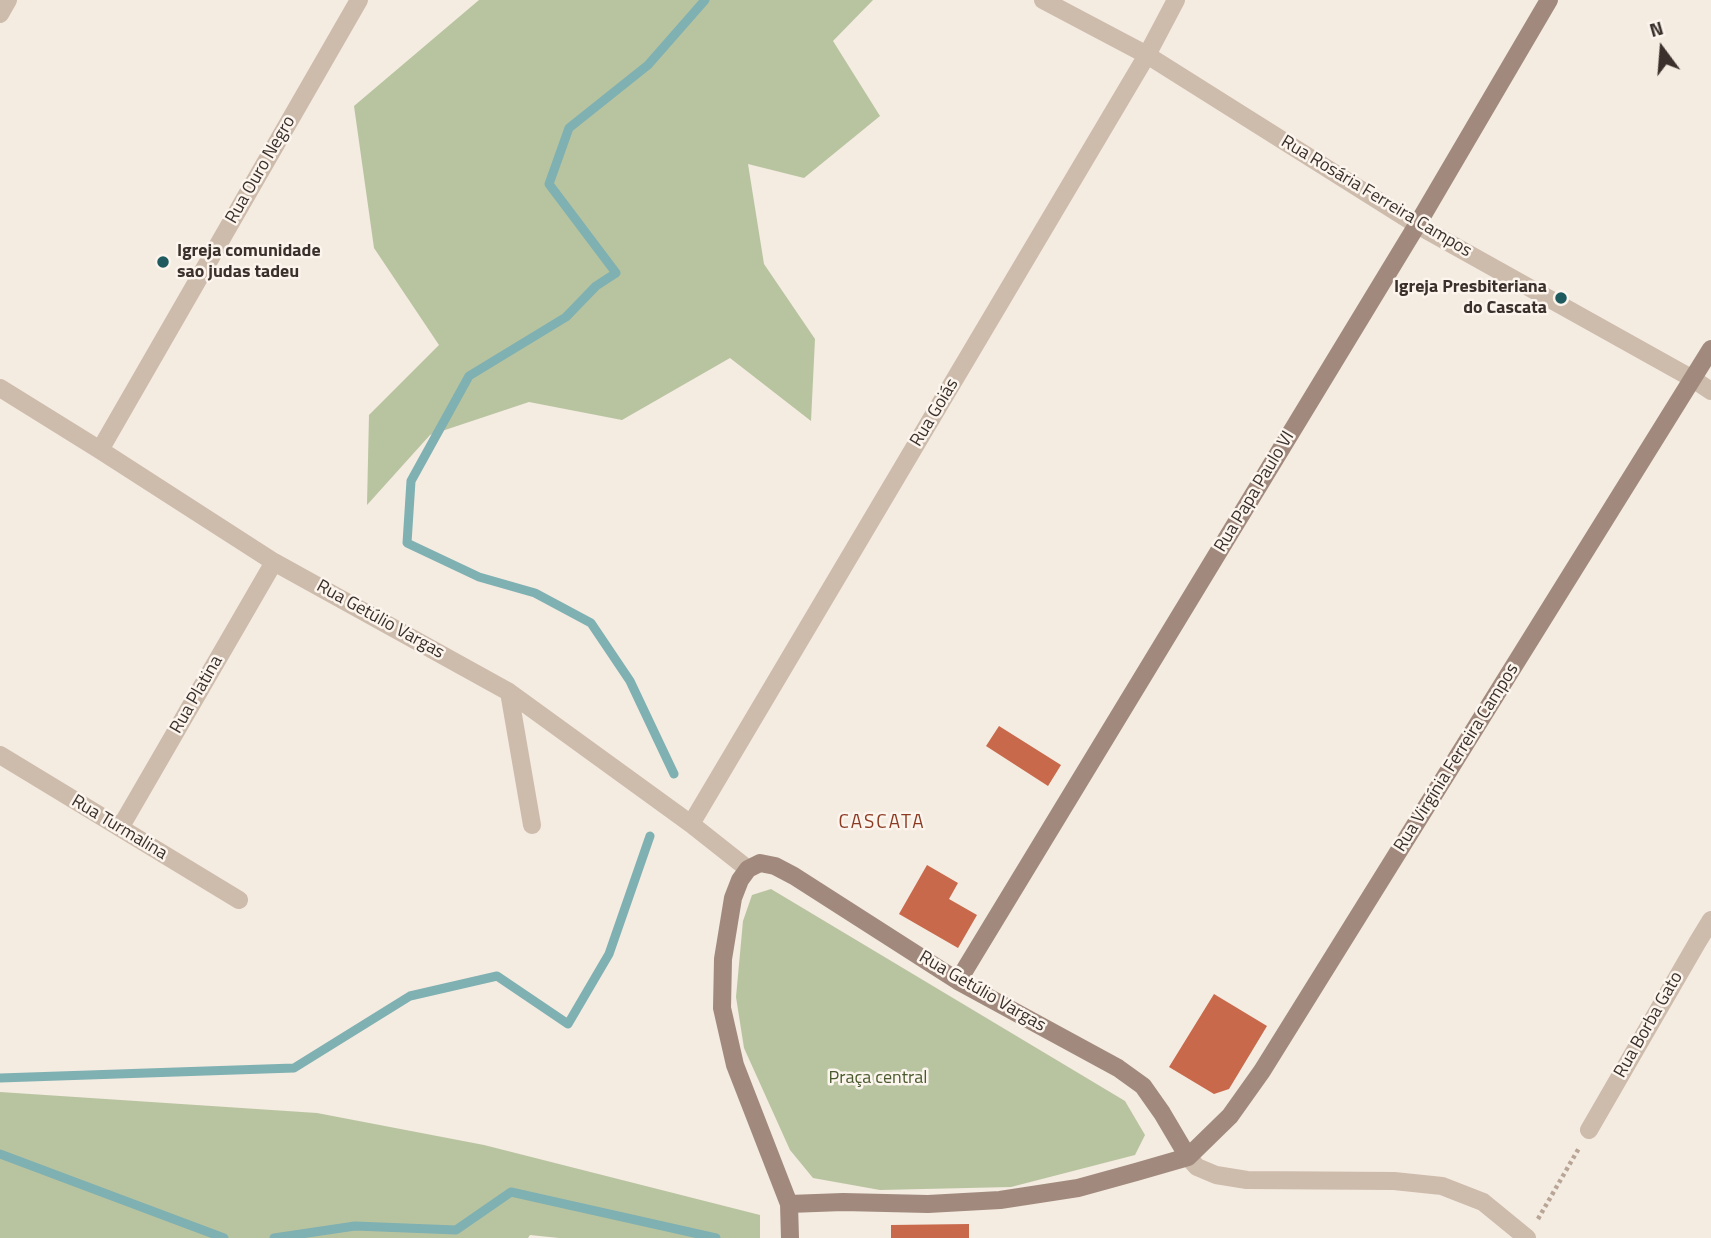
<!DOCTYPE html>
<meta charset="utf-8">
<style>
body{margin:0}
#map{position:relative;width:1711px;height:1238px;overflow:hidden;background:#f4ebe1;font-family:"Titillium Web",sans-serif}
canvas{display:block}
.north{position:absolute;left:1627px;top:14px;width:70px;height:70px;-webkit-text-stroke:5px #fbf5ee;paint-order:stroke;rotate:344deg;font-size:19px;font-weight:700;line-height:28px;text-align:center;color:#3b302b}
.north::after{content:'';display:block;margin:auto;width:24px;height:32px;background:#3b302b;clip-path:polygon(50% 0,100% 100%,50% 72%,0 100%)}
</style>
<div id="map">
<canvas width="1711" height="1238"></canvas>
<div class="north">N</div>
</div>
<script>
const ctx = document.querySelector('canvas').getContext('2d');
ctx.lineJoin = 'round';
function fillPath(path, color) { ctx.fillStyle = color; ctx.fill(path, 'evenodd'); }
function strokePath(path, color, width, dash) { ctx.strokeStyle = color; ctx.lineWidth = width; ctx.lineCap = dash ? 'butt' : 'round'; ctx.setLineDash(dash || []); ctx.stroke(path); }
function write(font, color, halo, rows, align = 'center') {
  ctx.font = font + ' "Titillium Web",sans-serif'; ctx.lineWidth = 5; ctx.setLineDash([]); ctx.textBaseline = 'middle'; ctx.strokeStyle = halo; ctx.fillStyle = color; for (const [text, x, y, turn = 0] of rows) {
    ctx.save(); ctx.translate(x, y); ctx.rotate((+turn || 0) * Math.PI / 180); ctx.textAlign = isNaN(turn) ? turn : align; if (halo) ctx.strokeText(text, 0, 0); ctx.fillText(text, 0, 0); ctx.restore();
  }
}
fillPath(new Path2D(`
 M 479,0 L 873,0 L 833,41 L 880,116 L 804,178 L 748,164 L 764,264 L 815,339 L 811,421 L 730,358 L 622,420 L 529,402 L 430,435 L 367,505 L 369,415 L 439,345 L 374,248 L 354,106 Z
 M 771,889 L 1125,1101 L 1145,1135 L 1135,1155 L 1011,1187 L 880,1190 L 813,1178 L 790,1150 L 744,1048 L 736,997 L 743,921 L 752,895 Z
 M 0,1092 L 317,1113 L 484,1145 L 760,1215 L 760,1238 L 559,1238 L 530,1235 L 528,1238 L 0,1238 Z`), '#b8c4a0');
strokePath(new Path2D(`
 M 674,774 L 630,681 L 591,623 L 535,593 L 479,577 L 407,543 L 411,481 L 469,376 L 566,317 L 596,286 L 616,273 L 549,184 L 569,128 L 648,65 L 705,0
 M 0,1078 L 294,1068 L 410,996 L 497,976 L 568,1024 L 609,954 L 650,836
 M 0,1154 L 224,1238
 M 274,1238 L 355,1226 L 456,1230 L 511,1192 L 716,1238`), '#7fb0b2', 9);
fillPath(new Path2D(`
 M 999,726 L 1061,765 L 1048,786 L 986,746 Z
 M 927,865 L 958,883 L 949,899 L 977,915 L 958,948 L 899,914 Z
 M 1214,994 L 1267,1026 L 1229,1089 L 1214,1094 L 1169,1067 Z
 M 969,1224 L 969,1238 L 891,1238 L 891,1225 Z`), '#c8694b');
strokePath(new Path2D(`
 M 1538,1219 L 1579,1148`), '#b9a596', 4.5, [3.5, 3.5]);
strokePath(new Path2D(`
 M 1043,0 L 1147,55 L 1417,225 L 1693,379 L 1711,391
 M 0,14 L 8,0
 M 0,388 L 100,450 L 274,562 L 509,692 L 691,824 L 748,869
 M 100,450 L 359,0
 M 509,692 L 532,825
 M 0,755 L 239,900
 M 691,824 L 1147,55 L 1176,0
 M 120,828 L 274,562
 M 1589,1130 L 1697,943 L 1711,920
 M 1188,1157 L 1197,1167 L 1216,1175 L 1247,1180 L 1394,1181 L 1442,1186 L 1483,1202 L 1527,1238`), '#cdbbac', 18);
strokePath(new Path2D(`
 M 958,981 L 1417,225 L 1549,0
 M 789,1204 L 843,1202 L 928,1204 L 1000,1200 L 1078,1188 L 1136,1172 L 1188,1157 L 1230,1116 L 1262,1071 L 1711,349
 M 790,1238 L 789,1204 L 735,1065 L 722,1008 L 723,959 L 733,898 L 740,880 L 748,869 L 760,863 L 775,866 L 794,876 L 958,981 L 1118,1068 L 1143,1086 L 1162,1113 L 1188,1157`), '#a18a7d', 18);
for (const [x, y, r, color] of [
 [163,262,7,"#1f5a5e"],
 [1561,298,7,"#1f5a5e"]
]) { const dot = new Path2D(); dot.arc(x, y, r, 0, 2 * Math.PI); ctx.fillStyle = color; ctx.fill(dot); strokePath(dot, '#fbf5ee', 2.5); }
write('18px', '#3b302b', '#fbf5ee', [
 ["Rua Ouro Negro",261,170,-60],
 ["Rua Rosária Ferreira Campos",1376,197,31],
 ["Rua Goiás",935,413,-59],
 ["Rua Papa Paulo VI",1255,492,-59],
 ["Rua Getúlio Vargas",380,620,29],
 ["Rua Platina",197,695,-60],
 ["Rua Virgínia Ferreira Campos",1457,758,-58],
 ["Rua Turmalina",119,828,31],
 ["Rua Getúlio Vargas",982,992,30],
 ["Rua Borba Gato",1649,1025,-60]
]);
write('bold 18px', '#3b302b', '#fbf5ee', [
 ["Igreja comunidade",177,252],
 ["sao judas tadeu",177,273],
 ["Igreja Presbiteriana",1547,288,"right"],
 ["do Cascata",1547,309,"right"]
], 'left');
write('18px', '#4a5a2e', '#fbf5ee', [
 ["Praça central",878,1079]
]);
ctx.letterSpacing = '2px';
write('19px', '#8c3b22', '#fbf5ee', [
 ["CASCATA",882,823]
]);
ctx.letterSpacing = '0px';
</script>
